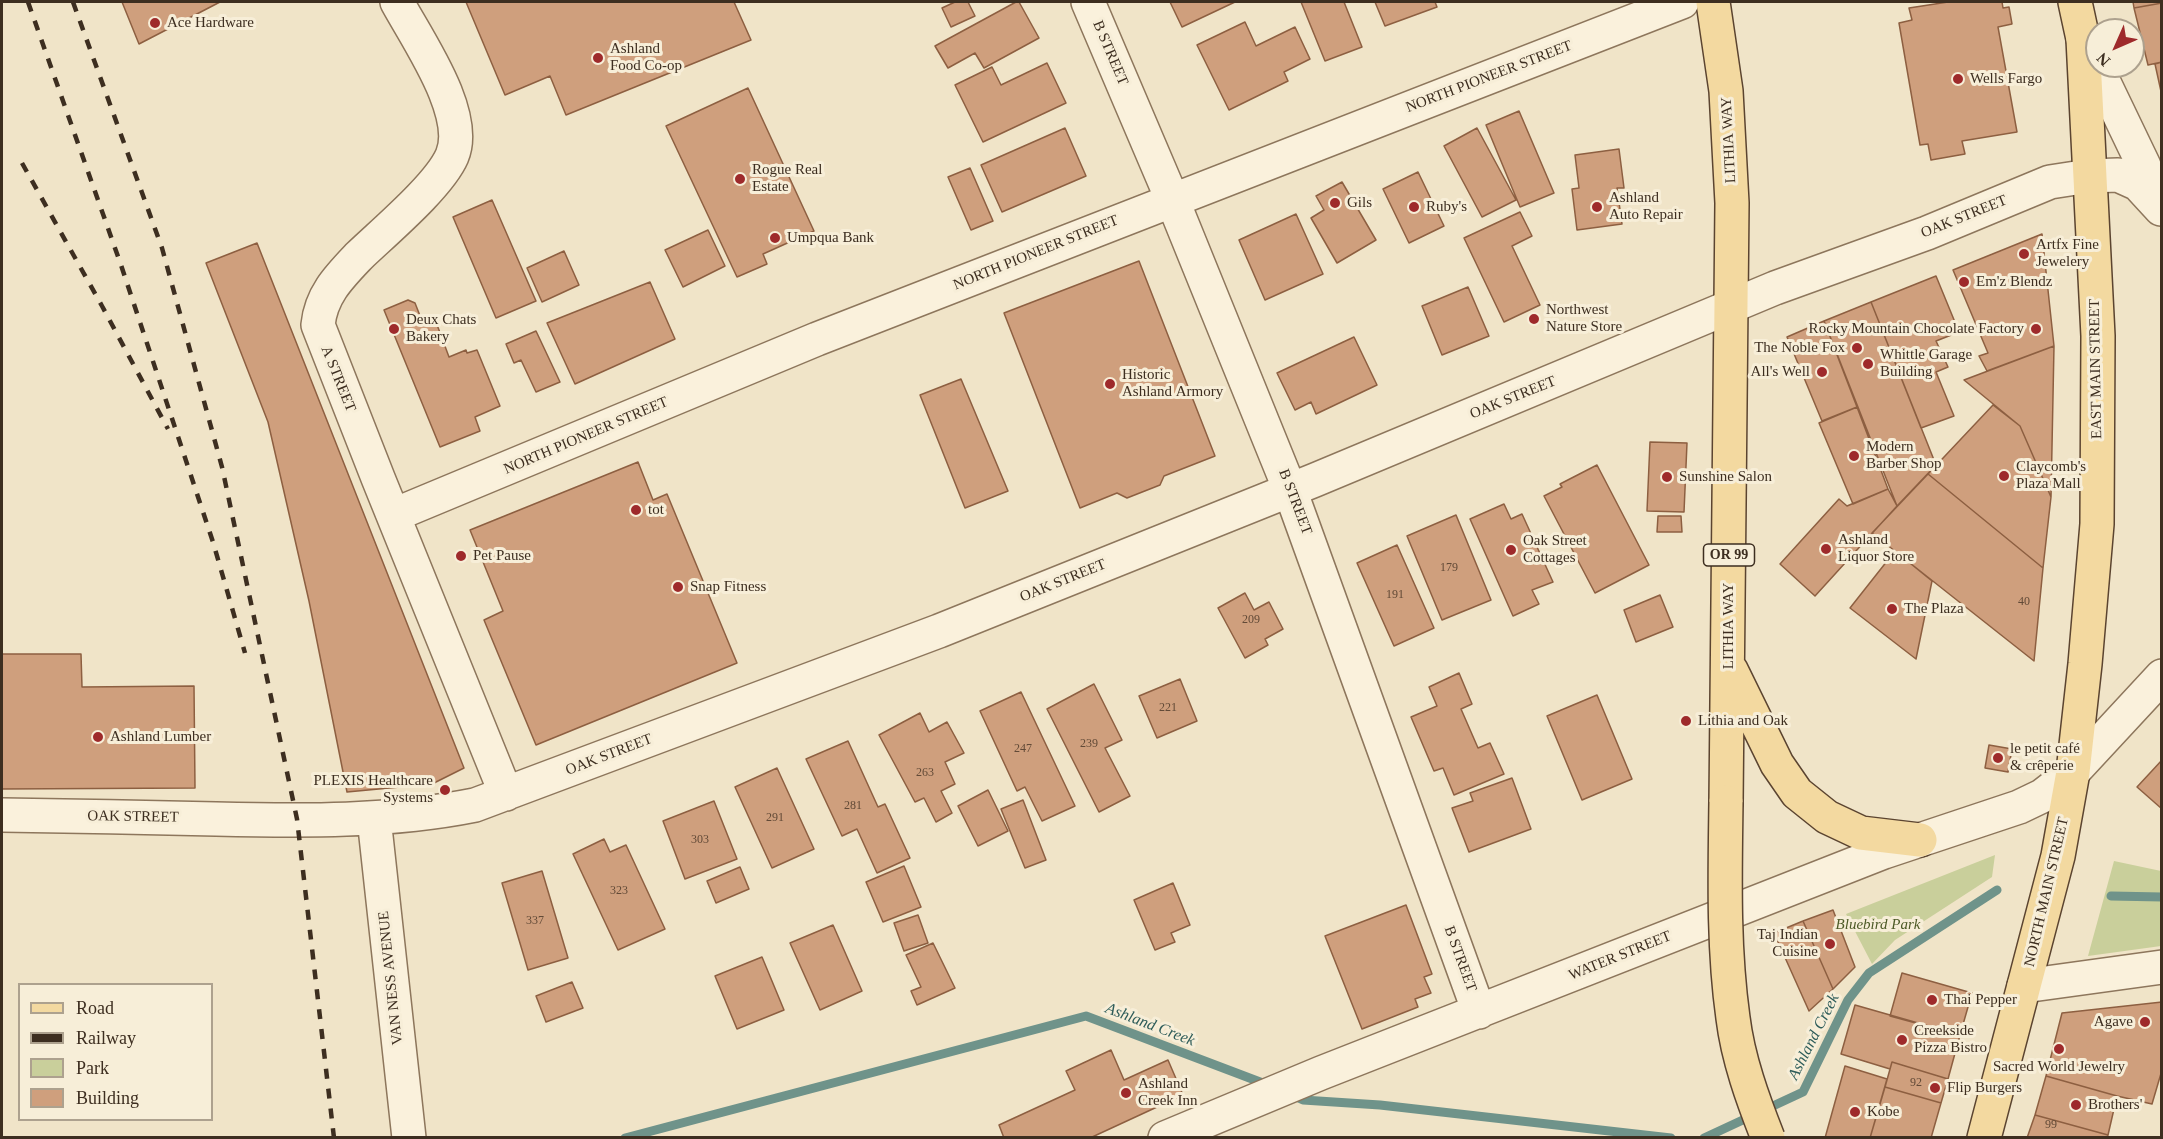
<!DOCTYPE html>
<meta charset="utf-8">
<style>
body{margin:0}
#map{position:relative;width:2163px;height:1139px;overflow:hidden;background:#f0e4c8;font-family:"Times New Roman",serif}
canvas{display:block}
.frame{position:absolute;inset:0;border:3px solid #3d2e20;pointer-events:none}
.legend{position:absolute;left:18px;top:983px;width:195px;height:138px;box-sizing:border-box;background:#f7eed8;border:2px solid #ada18e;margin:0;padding:8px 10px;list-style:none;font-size:18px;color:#3d2e20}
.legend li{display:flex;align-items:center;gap:12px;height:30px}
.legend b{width:30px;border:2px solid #ada18e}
.north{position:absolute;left:2085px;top:18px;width:60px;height:60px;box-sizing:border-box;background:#f7eed8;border:2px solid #ada18e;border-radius:50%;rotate:225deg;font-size:16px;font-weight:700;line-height:24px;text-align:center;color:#3d2e20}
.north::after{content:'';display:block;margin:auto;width:21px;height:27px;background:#9e2a2b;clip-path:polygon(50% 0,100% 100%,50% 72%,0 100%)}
</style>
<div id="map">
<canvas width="2163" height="1139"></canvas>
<div class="frame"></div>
<ul class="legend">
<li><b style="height:8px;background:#f3d9a0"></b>Road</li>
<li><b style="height:8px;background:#3d2e20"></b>Railway</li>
<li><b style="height:16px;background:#c9cf9b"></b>Park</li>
<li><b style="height:16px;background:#cf9f7d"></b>Building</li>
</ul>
<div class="north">N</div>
</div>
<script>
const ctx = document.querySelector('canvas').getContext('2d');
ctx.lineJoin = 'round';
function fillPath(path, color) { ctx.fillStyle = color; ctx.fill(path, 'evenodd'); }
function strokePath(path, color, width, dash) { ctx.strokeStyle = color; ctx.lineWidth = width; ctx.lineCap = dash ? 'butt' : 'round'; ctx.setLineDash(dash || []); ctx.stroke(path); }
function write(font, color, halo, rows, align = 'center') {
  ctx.font = font + ' "Times New Roman",serif'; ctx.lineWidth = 6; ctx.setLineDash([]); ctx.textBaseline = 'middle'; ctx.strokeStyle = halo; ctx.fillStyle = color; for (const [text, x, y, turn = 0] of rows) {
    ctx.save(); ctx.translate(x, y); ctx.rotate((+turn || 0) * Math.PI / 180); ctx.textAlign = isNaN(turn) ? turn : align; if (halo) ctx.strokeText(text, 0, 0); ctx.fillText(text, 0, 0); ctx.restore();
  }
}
fillPath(new Path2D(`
 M 1995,855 L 1992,877 L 1895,940 L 1872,964 L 1846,914 Z
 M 2114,861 L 2161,871 L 2161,946 L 2088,956 Z`), '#c9cf9b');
strokePath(new Path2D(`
 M 2111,896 L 2162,897
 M 1292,1095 L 1303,1100 L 1380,1105 L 1671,1138
 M 625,1138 L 1086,1016 L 1268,1085
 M 1704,1138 L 1803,1092 L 1848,1000 L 1869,973 L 1997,890`), '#6f938a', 9);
const building = new Path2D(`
 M 122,2 L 220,2 L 139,44 Z
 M 466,2 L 734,2 L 751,40 L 566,115 L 550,76 L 505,95 Z
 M 955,2 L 968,2 L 975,16 L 951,27 L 942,8 Z
 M 1016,2 L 1019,2 L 1039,38 L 984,68 L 975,53 L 948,68 L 935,46 Z
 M 1170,2 L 1235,2 L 1182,27 Z
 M 1301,2 L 1344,2 L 1362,47 L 1325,61 Z
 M 1375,2 L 1435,2 L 1437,7 L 1385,26 Z
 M 1948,2 L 2002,2 L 2003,8 L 2009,7 L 2012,24 L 1998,27 L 2017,132 L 1962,141 L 1965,154 L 1931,160 L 1928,144 L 1920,145 L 1899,23 L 1912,20 L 1909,8 Z
 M 2133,2 L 2162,2 L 2162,3 L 2134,8 Z
 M 2162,3 L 2162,62 L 2148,65 L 2134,8 Z
 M 1245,22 L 1256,46 L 1295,27 L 1310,59 L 1284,72 L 1288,81 L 1229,110 L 1197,45 Z
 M 2162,62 L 2162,96 L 2155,64 Z
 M 1047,63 L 1066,103 L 983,142 L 955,85 L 992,67 L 1001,85 Z
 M 748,88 L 814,231 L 763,254 L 767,264 L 737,277 L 666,126 Z
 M 1519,111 L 1554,193 L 1520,207 L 1486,125 Z
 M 1065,128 L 1086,176 L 1002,212 L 981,165 Z
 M 1477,128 L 1516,200 L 1482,217 L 1444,146 Z
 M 1619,149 L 1624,188 L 1617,188 L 1622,224 L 1577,230 L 1572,189 L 1579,188 L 1575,155 Z
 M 970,168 L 993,221 L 971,230 L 948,177 Z
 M 1418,172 L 1444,226 L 1409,243 L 1383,189 Z
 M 1342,182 L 1376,240 L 1337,263 L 1311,218 L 1324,210 L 1316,196 Z
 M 492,200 L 536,301 L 496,318 L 453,217 Z
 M 1520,212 L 1532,236 L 1512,246 L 1540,305 L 1504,322 L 1464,238 Z
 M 1296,214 L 1323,274 L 1265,300 L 1239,240 Z
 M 708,230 L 725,266 L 683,287 L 665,250 Z
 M 2042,234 L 2054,346 L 1987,371 L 1979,356 L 1988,353 L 1953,270 Z
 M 257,243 L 464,768 L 432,784 L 347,792 L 309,601 L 268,422 L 206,263 Z
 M 564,251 L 579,285 L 542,302 L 527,268 Z
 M 1139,261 L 1215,456 L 1164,476 L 1160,485 L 1127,498 L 1117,493 L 1080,508 L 1004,313 Z
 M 1936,276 L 1959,332 L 1936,341 L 1948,367 L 1936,372 L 1954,416 L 1921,428 L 1871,302 Z
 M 650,282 L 675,339 L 575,384 L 547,323 Z
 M 1468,287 L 1489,336 L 1442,355 L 1422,306 Z
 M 408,300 L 415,303 L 424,326 L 436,322 L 449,357 L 466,350 L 467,353 L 477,350 L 500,406 L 475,417 L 480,431 L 440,447 L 384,310 Z
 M 1871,302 L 1936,465 L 1897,506 L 1824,321 Z
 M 1824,321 L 1857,407 L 1822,421 L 1787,337 Z
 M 536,331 L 560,382 L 536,392 L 521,360 L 514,363 L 506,344 Z
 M 1354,337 L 1377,385 L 1316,414 L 1311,402 L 1295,410 L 1277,373 Z
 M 2054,346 L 2051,497 L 2020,426 L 1964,380 Z
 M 961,379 L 1008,491 L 965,508 L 920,395 Z
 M 1993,405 L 2020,426 L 2051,497 L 2043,568 L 1928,474 Z
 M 1857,407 L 1888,489 L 1853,504 L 1819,423 Z
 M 1650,442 L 1687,443 L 1684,512 L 1647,511 Z
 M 638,462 L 653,500 L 667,494 L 737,663 L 536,745 L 484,620 L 503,611 L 470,530 Z
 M 1597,465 L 1649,565 L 1595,593 L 1544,496 L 1562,487 L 1560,484 Z
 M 1928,474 L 2043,568 L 2034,661 L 1872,533 Z
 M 1888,489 L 1897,506 L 1815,596 L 1780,564 L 1839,499 L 1847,506 Z
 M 1504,504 L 1511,519 L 1522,514 L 1553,582 L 1532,590 L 1539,604 L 1513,616 L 1470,519 Z
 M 1456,515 L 1491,600 L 1442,620 L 1407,536 Z
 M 1658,516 L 1681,516 L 1682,532 L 1657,532 Z
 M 1397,545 L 1434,628 L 1394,646 L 1357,563 Z
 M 1895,551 L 1932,581 L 1916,659 L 1850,608 Z
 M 1245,593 L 1254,610 L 1269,602 L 1283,629 L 1265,639 L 1268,645 L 1245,658 L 1218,608 Z
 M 1660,595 L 1673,627 L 1636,642 L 1624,610 Z
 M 2,654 L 81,654 L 82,687 L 194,686 L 195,788 L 2,789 Z
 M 1459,673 L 1472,704 L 1461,709 L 1478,748 L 1490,743 L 1504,774 L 1454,795 L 1443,768 L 1434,771 L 1411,717 L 1437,706 L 1429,687 Z
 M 1180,679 L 1197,721 L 1157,738 L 1139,696 Z
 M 1094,684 L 1122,740 L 1105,748 L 1130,796 L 1099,812 L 1047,709 Z
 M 1021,692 L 1075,806 L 1042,821 L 1025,787 L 1017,791 L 980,711 Z
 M 1597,695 L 1632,779 L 1582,800 L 1547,716 Z
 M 920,713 L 929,732 L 947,722 L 964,753 L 945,762 L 955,784 L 941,791 L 952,813 L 936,822 L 924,798 L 915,802 L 879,735 Z
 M 848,741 L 878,807 L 885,804 L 910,858 L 877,873 L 857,829 L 842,836 L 806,759 Z
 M 1989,745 L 2012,749 L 2008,772 L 1985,768 Z
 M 2162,760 L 2162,809 L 2137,787 Z
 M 777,768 L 814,849 L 772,868 L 735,787 Z
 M 1512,778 L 1531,829 L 1469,852 L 1452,808 L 1473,801 L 1470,793 Z
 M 988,790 L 1008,831 L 978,846 L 958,806 Z
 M 1023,800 L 1046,860 L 1025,868 L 1001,809 Z
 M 714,801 L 737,859 L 685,879 L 663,821 Z
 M 604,839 L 610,852 L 626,845 L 665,929 L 618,950 L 573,854 Z
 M 904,866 L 921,907 L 883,922 L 866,882 Z
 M 740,867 L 749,889 L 716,903 L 707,881 Z
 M 542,871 L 568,958 L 528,970 L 502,883 Z
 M 1173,883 L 1190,925 L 1171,933 L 1175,942 L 1155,950 L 1134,900 Z
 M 1406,905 L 1432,974 L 1424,977 L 1431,993 L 1415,999 L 1418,1007 L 1362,1029 L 1325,936 Z
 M 1833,910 L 1855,967 L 1833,989 L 1803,921 Z
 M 918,915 L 928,943 L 904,951 L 894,923 Z
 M 1803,921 L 1833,989 L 1809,1011 L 1774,933 Z
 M 833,925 L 862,991 L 820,1010 L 790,943 Z
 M 933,943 L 955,988 L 917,1005 L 911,991 L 921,987 L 906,955 Z
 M 762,957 L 784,1010 L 737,1029 L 715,976 Z
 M 1902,973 L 1972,993 L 1960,1035 L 1890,1016 Z
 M 572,982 L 583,1008 L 546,1022 L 536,996 Z
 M 2162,1002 L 2162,1070 L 2152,1104 L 2117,1096 L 2046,1076 L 2062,1013 Z
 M 1855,1005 L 1960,1035 L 1948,1079 L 1892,1062 L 1890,1069 L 1841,1054 Z
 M 1111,1050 L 1124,1080 L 1168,1060 L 1183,1095 L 1090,1138 L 1004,1138 L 999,1125 L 1075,1090 L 1066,1071 Z
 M 1892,1062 L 1948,1079 L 1941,1103 L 1885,1087 Z
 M 1845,1066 L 1887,1079 L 1870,1138 L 1825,1138 Z
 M 2046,1076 L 2117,1096 L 2108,1135 L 2035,1115 Z
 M 1885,1087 L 1941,1103 L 1931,1138 L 1870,1138 Z
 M 2035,1115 L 2108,1135 L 2107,1138 L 2027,1138 Z`);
fillPath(building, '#cf9f7d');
strokePath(building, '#8d5f41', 1.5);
const minor = new Path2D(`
 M 397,2 C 417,39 470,114 452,156 C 439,186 384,232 359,256 C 339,277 321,295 318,325 L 378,478 L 506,794
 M 1088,2 L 1172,199 L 1290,490 L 1479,1012
 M 2083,39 L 2144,166 L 2157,201
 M 394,515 L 817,339 L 1682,2
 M 2,815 C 73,816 145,817 216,819 C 303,821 390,822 475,805 L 939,631 L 1315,480 L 1775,288 L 1927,233 L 2050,182 L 2089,176 L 2118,175 L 2138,184 L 2161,209
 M 374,818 L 409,1138
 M 2024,986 L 2162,967
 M 1165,1138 L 1321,1073 L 1884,852 L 2019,807 L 2042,796 L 2073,772 L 2162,676`);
const major = new Path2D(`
 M 1713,2 L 1726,91 L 1732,203 L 1726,802
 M 1731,670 L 1777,764 L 1797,793 L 1827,817 L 1861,833 L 1920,840
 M 1984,1138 L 2058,856 L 2073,772 L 2085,664 L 2097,524 L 2098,336 L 2083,39 L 2075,2`);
strokePath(minor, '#8d765c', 36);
strokePath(major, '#5b4430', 36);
strokePath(minor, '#faf1dc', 33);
strokePath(major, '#f3d9a0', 33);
strokePath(new Path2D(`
 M 28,2 L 121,265 L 213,542 L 245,653
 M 73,2 L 162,248 L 222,467 L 297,819 L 334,1138
 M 22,163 L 102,306 L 168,429`), '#3d2e20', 4.5, [10, 10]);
const majorBridge = new Path2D(`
 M 1726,802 C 1725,874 1723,947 1733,1018 C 1738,1059 1753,1100 1768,1138`);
strokePath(majorBridge, '#5b4430', 36, []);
strokePath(majorBridge, '#f3d9a0', 33);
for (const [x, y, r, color] of [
 [155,23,6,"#9e2a2b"],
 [598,58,6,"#9e2a2b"],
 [1958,79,6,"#9e2a2b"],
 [740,179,6,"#9e2a2b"],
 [1335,203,6,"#9e2a2b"],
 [1414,207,6,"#9e2a2b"],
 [1597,207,6,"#9e2a2b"],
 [775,238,6,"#9e2a2b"],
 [2024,254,6,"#9e2a2b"],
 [1964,282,6,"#9e2a2b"],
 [1534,319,6,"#9e2a2b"],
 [394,329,6,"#9e2a2b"],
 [2036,329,6,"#9e2a2b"],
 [1857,348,6,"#9e2a2b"],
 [1868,364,6,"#9e2a2b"],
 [1822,372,6,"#9e2a2b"],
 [1110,384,6,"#9e2a2b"],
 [1854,456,6,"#9e2a2b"],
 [2004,476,6,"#9e2a2b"],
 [1667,477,6,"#9e2a2b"],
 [636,510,6,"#9e2a2b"],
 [1826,549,6,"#9e2a2b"],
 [1511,550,6,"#9e2a2b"],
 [461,556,6,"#9e2a2b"],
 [678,587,6,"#9e2a2b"],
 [1892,609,6,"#9e2a2b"],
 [1686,721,6,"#9e2a2b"],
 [98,737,6,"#9e2a2b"],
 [1998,758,6,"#9e2a2b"],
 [445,790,6,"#9e2a2b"],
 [1830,944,6,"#9e2a2b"],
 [1932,1000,6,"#9e2a2b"],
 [2145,1022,6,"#9e2a2b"],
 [1902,1040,6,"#9e2a2b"],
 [2059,1049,6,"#9e2a2b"],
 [1935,1088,6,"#9e2a2b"],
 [1126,1093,6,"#9e2a2b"],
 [2076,1105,6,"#9e2a2b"],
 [1855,1112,6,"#9e2a2b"]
]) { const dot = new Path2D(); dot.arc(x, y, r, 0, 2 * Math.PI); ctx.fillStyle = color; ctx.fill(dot); strokePath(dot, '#f7eed8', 2); }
write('12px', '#624a37', null, [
 ["179",1449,568],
 ["191",1395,595],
 ["40",2024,602],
 ["209",1251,620],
 ["221",1168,708],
 ["239",1089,744],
 ["247",1023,749],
 ["263",925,773],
 ["281",853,806],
 ["291",775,818],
 ["303",700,840],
 ["323",619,891],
 ["337",535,921],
 ["92",1916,1083],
 ["99",2051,1125]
]);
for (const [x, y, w] of [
 [1729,555,51]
]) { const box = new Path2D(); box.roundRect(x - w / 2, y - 11, w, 22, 4.5); ctx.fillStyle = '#f7eed8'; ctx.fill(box); strokePath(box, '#3d2e20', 1.5); }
write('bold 14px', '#3d2e20', null, [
 ["OR 99",1729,555]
]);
write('15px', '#3d2e20', '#f7eed8', [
 ["Ace Hardware",167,23],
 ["Ashland",610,49],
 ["Food Co-op",610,66],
 ["Wells Fargo",1970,79],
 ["Rogue Real",752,170],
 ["Estate",752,187],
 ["Ashland",1609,198],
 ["Auto Repair",1609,215],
 ["Gils",1347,203],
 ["Ruby's",1426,207],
 ["Umpqua Bank",787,238],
 ["Artfx Fine",2036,245],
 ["Jewelery",2036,262],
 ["Em'z Blendz",1976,282],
 ["Northwest",1546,310],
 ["Nature Store",1546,327],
 ["Deux Chats",406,320],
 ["Bakery",406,337],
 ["Rocky Mountain Chocolate Factory",2024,329,"right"],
 ["The Noble Fox",1845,348,"right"],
 ["Whittle Garage",1880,355],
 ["Building",1880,372],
 ["All's Well",1810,372,"right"],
 ["Historic",1122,375],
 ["Ashland Armory",1122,392],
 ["Modern",1866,447],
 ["Barber Shop",1866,464],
 ["Claycomb's",2016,467],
 ["Plaza Mall",2016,484],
 ["Sunshine Salon",1679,477],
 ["tot",648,510],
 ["Ashland",1838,540],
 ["Liquor Store",1838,557],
 ["Oak Street",1523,541],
 ["Cottages",1523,558],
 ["Pet Pause",473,556],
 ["Snap Fitness",690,587],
 ["The Plaza",1904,609],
 ["Lithia and Oak",1698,721],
 ["Ashland Lumber",110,737],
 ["le petit café",2010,749],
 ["& crêperie",2010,766],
 ["PLEXIS Healthcare",433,781,"right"],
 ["Systems",433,798,"right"],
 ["Taj Indian",1818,935,"right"],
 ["Cuisine",1818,952,"right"],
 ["Thai Pepper",1944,1000],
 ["Agave",2133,1022,"right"],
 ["Creekside",1914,1031],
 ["Pizza Bistro",1914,1048],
 ["Sacred World Jewelry",2059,1067,"center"],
 ["Ashland",1138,1084],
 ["Creek Inn",1138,1101],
 ["Flip Burgers",1947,1088],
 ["Brothers'",2088,1105],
 ["Kobe",1867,1112]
], 'left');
write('15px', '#3d2e20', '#f7eed8', [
 ["B STREET",1110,53,67],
 ["NORTH PIONEER STREET",1489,77,-21],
 ["LITHIA WAY",1729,140,-93],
 ["OAK STREET",1964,217,-22],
 ["NORTH PIONEER STREET",1036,253,-22],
 ["EAST MAIN STREET",2096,369,-91],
 ["A STREET",338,379,68],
 ["OAK STREET",1513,398,-22],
 ["NORTH PIONEER STREET",586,436,-23],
 ["B STREET",1295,502,69],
 ["OAK STREET",1063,581,-22],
 ["LITHIA WAY",1729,626,-90],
 ["OAK STREET",609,755,-21],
 ["OAK STREET",133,817,1],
 ["NORTH MAIN STREET",2047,892,-77],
 ["WATER STREET",1620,956,-22],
 ["B STREET",1460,959,70],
 ["VAN NESS AVENUE",391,978,-96]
]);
write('italic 15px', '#4d5a26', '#f7eed8', [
 ["Bluebird Park",1878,925]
]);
write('italic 16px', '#2f5d5a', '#f7eed8', [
 ["Ashland Creek",1150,1025,21],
 ["Ashland Creek",1814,1037,-63]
]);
</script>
